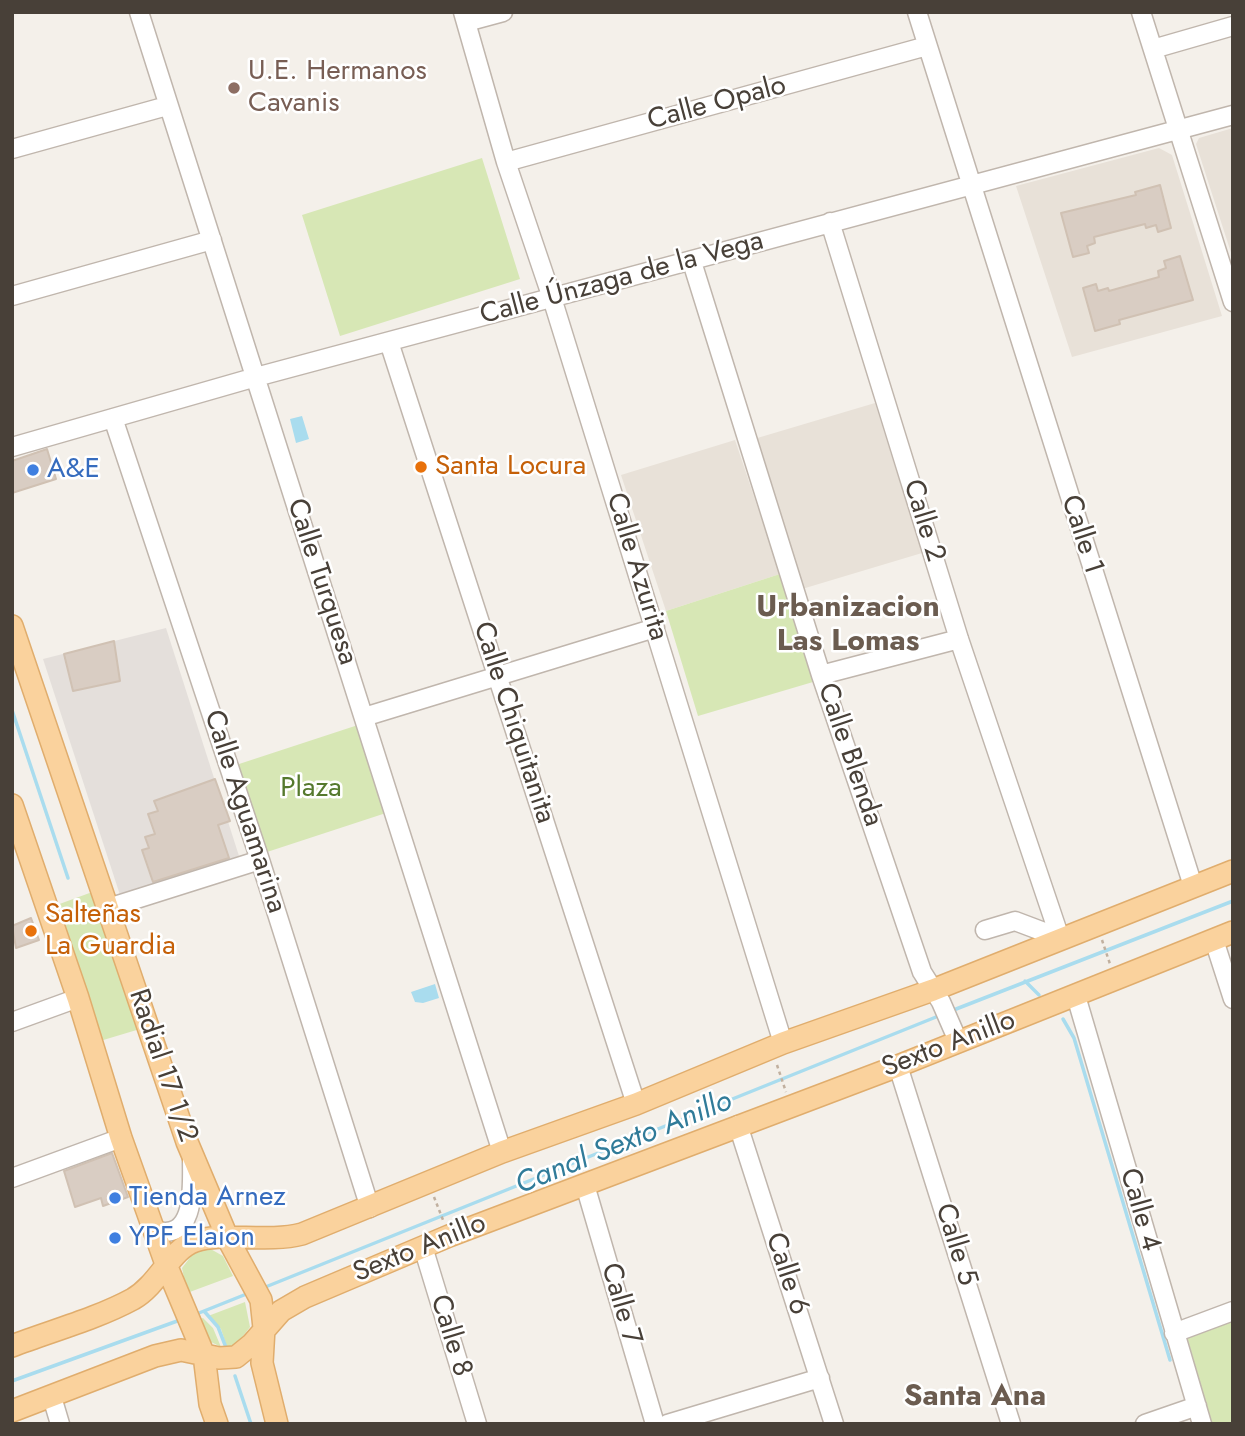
<!DOCTYPE html>
<meta charset="utf-8">
<style>
body{margin:0}
#map{position:relative;width:1245px;height:1436px;overflow:hidden;background:#f4f0ea;font-family:Jost,sans-serif}
canvas{display:block}
.frame{position:absolute;inset:0;border:14px solid #484038;pointer-events:none}
</style>
<div id="map">
<canvas width="1245" height="1436"></canvas>
<div class="frame"></div>
</div>
<script>
const ctx = document.querySelector('canvas').getContext('2d');
ctx.lineJoin = 'round';
function fillPath(path, color) { ctx.fillStyle = color; ctx.fill(path, 'evenodd'); }
function strokePath(path, color, width, dash) { ctx.strokeStyle = color; ctx.lineWidth = width; ctx.lineCap = dash ? 'butt' : 'round'; ctx.setLineDash(dash || []); ctx.stroke(path); }
function write(font, color, halo, rows, align = 'center') {
  ctx.font = font + ' Jost,sans-serif'; ctx.lineWidth = 5; ctx.setLineDash([]); ctx.textBaseline = 'middle'; ctx.strokeStyle = halo; ctx.fillStyle = color; for (const [text, x, y, turn = 0] of rows) {
    ctx.save(); ctx.translate(x, y); ctx.rotate((+turn || 0) * Math.PI / 180); ctx.textAlign = isNaN(turn) ? turn : align; if (halo) ctx.strokeText(text, 0, 0); ctx.fillText(text, 0, 0); ctx.restore();
  }
}
fillPath(new Path2D(`
 M 1233,128 L 1233,259 L 1196,144 L 1199,138 Z
 M 1159,148 L 1172,155 L 1222,316 L 1072,357 L 1016,186 Z
 M 875,403 L 922,553 L 802,589 L 754,439 Z
 M 735,440 L 780,574 L 666,611 L 621,475 Z`), '#e8e1d8');
fillPath(new Path2D(`
 M 166,628 L 239,856 L 120,895 L 43,659 Z`), '#e4dfdb');
fillPath(new Path2D(`
 M 482,158 L 520,279 L 340,336 L 302,215 Z
 M 780,574 L 813,682 L 698,716 L 666,611 Z
 M 358,725 L 386,813 L 264,853 L 236,765 Z
 M 95,891 L 140,1029 L 100,1041 L 54,906 Z
 M 207,1247 L 223,1256 L 233,1276 L 187,1293 L 182,1268 L 192,1255 Z
 M 245,1302 L 250,1327 L 237,1344 L 227,1347 L 221,1329 L 208,1316 Z
 M 1233,1317 L 1233,1424 L 1212,1424 L 1187,1337 Z
 M 203,1318 L 213,1328 L 221,1347 L 207,1340 L 195,1321 Z`), '#d7e7b5');
fillPath(new Path2D(`
 M 302,416 L 309,439 L 296,443 L 290,419 Z
 M 435,984 L 439,998 L 423,1003 L 415,1002 L 411,992 Z`), '#a9dcee');
strokePath(new Path2D(`
 M 12,710 L 68,878
 M 1025,981 L 1039,995
 M 951,1011 L 1233,901
 M 1063,1019 L 1074,1038 L 1170,1360
 M 263,1288 L 941,1015
 M 204,1311 L 218,1327 L 227,1350
 M 194,1315 L 249,1293
 M 235,1376 L 251,1424
 M 12,1381 L 180,1320`), '#a9dcee', 3.5);
const building = new Path2D(`
 M 1160,185 L 1171,228 L 1158,232 L 1156,225 L 1146,228 L 1145,224 L 1094,237 L 1095,243 L 1087,246 L 1089,253 L 1073,257 L 1061,213 L 1136,195 L 1135,192 Z
 M 1180,256 L 1193,300 L 1119,320 L 1120,324 L 1095,331 L 1083,288 L 1096,284 L 1098,291 L 1108,288 L 1109,291 L 1159,277 L 1158,271 L 1166,268 L 1164,261 Z
 M 47,449 L 56,479 L 12,493 L 12,461 Z
 M 114,641 L 120,681 L 73,691 L 64,654 Z
 M 215,779 L 230,821 L 218,825 L 229,858 L 153,882 L 142,850 L 149,848 L 145,837 L 155,834 L 148,814 L 158,811 L 154,801 Z
 M 31,918 L 39,940 L 16,948 L 12,926 Z
 M 112,1153 L 128,1197 L 103,1206 L 101,1198 L 75,1207 L 64,1171 Z`);
fillPath(building, '#d9cdc3');
strokePath(building, '#d0c1b3', 2);
const minor = new Path2D(`
 M 139,12 L 502,1152
 M 463,12 L 506,162 L 552,298 L 783,1043
 M 917,12 L 1193,886
 M 1141,12 L 1233,302
 M 466,22 L 503,12
 M 1153,49 L 1233,26
 M 12,149 L 167,106
 M 506,162 L 927,46
 M 830,222 L 959,639 L 1060,938
 M 692,262 L 821,675 L 922,972 L 941,1002 L 958,1041
 M 12,296 L 212,240
 M 389,342 L 636,1104
 M 113,418 L 260,860 L 370,1208
 M 12,447 L 256,377 L 1233,115
 M 821,675 L 959,639
 M 364,717 L 655,628
 M 108,908 L 260,860
 M 985,930 L 1015,921 L 1060,938
 M 1214,940 L 1233,999
 M 1076,996 L 1202,1424
 M 12,1022 L 78,998
 M 898,1066 L 1011,1424
 M 738,1125 L 834,1424
 M 12,1178 L 121,1138
 M 585,1185 L 655,1424
 M 154,1230 C 197,1243 192,1185 192,1157
 M 423,1247 L 477,1424
 M 1174,1333 L 1233,1311
 M 52,1397 L 60,1424
 M 667,1424 L 820,1378
 M 1145,1424 L 1197,1406`);
const major = new Path2D(`
 M 12,626 L 187,1142 L 228,1239 L 261,1300 L 264,1328 L 262,1363 L 277,1424
 M 12,805 L 78,998 L 121,1138 L 167,1267 L 204,1355 L 210,1404 L 217,1424
 M 12,1346 C 51,1331 96,1319 133,1299 C 159,1284 171,1249 195,1241 C 223,1232 267,1243 302,1234 L 502,1152 L 636,1104 L 783,1043 L 933,990 L 1233,871
 M 12,1411 L 155,1356 L 181,1350 L 219,1358 L 236,1357 L 252,1344 L 281,1311 L 305,1297 L 449,1236 L 898,1066 L 1233,932`);
strokePath(minor, '#c0b6ad', 21);
strokePath(major, '#e0ad6d', 24);
strokePath(new Path2D(`
 M 1102,940 L 1110,964
 M 777,1065 L 786,1092
 M 434,1197 L 443,1220`), '#c1b09f', 2.5, [3.5, 3.5]);
strokePath(minor, '#fff', 18);
strokePath(major, '#fad29d', 21);
for (const [x, y, r, color] of [
 [234,88,7,"#8d6e63"],
 [421,467,7,"#e8710a"],
 [33,470,7,"#3f7fe0"],
 [31,931,7,"#e8710a"],
 [115,1198,7,"#3f7fe0"],
 [115,1238,7,"#3f7fe0"]
]) { const dot = new Path2D(); dot.arc(x, y, r, 0, 2 * Math.PI); ctx.fillStyle = color; ctx.fill(dot); strokePath(dot, '#fff', 2.5); }
write('28px', '#785e54', '#fff', [
 ["U.E. Hermanos",248,72],
 ["Cavanis",248,104]
], 'left');
write('28px', '#484038', '#fff', [
 ["Calle Opalo",717,104,-15],
 ["Calle Únzaga de la Vega",622,279,-15],
 ["Calle 2",923,521,73],
 ["Calle 1",1081,535,72],
 ["Calle Azurita",636,567,73],
 ["Calle Turquesa",321,582,72],
 ["Calle Chiquitanita",513,723,72],
 ["Calle Blenda",849,755,71],
 ["Calle Aguamarina",244,812,72],
 ["Sexto Anillo",949,1045,-21],
 ["Radial 17 1/2",162,1066,71],
 ["Calle 4",1139,1210,74],
 ["Calle 5",955,1245,73],
 ["Sexto Anillo",420,1249,-22],
 ["Calle 6",786,1274,72],
 ["Calle 7",620,1304,74],
 ["Calle 8",450,1336,73]
]);
write('28px', '#c56008', '#fff', [
 ["Santa Locura",435,467],
 ["Salteñas",45,915],
 ["La Guardia",45,947]
], 'left');
write('28px', '#366cbe', '#fff', [
 ["A&E",47,470],
 ["Tienda Arnez",129,1198],
 ["YPF Elaion",129,1238]
], 'left');
write('28px', '#55792d', '#fff', [
 ["Plaza",311,789]
]);
write('bold 30px', '#6b5c50', '#fff', [
 ["Urbanizacion",848,609],
 ["Las Lomas",848,643],
 ["Santa Ana",975,1398]
]);
write('italic 30px', '#307b99', '#fff', [
 ["Canal Sexto Anillo",624,1144,-22]
]);
</script>
